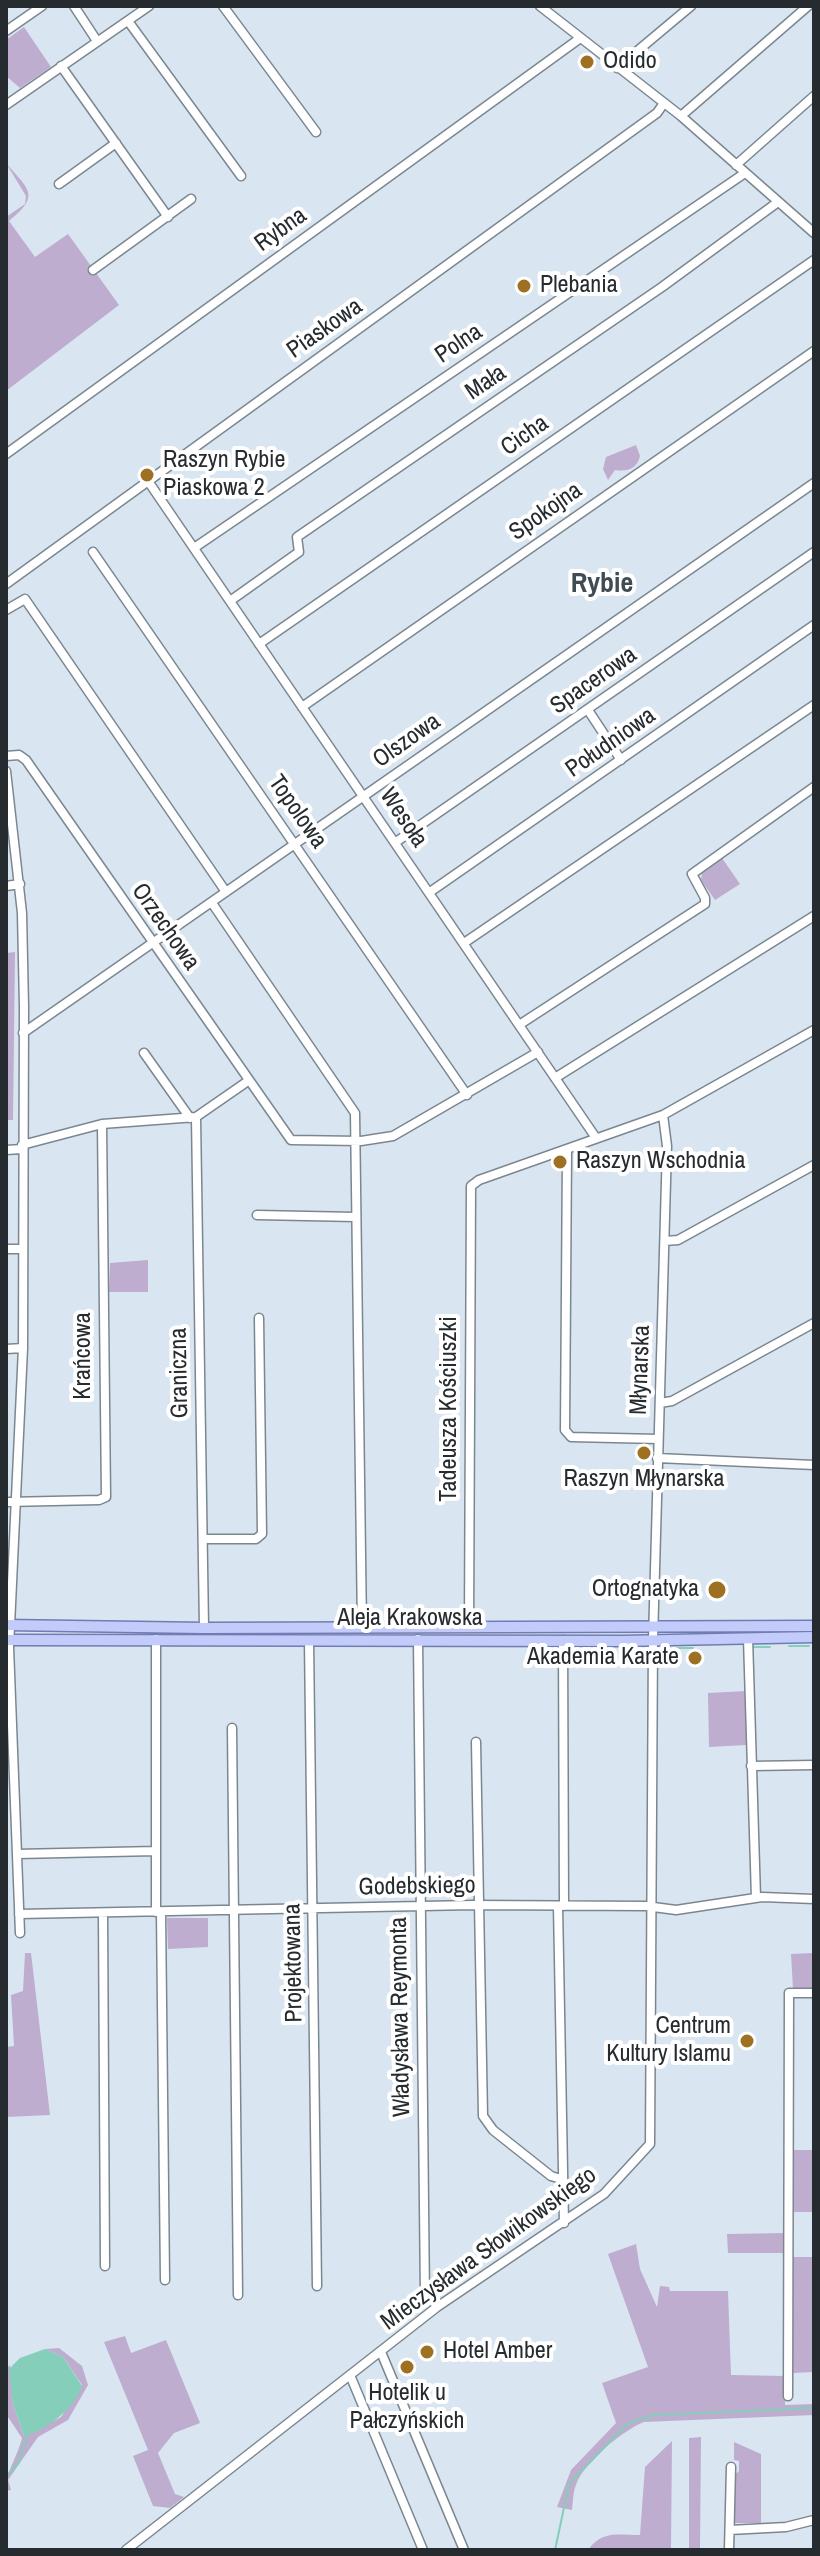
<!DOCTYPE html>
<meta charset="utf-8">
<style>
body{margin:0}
#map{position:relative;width:820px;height:2556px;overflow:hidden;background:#d9e6f1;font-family:"Archivo Narrow",sans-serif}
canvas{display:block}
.frame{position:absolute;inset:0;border:8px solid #262b2f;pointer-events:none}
</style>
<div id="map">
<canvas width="820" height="2556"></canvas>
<div class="frame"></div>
</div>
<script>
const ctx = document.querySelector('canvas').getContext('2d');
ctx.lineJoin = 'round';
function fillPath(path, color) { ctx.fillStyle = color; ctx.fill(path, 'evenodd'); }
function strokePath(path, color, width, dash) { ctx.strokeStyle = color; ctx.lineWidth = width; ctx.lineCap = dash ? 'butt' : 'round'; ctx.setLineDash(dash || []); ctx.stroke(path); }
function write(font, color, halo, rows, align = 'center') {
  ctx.font = font + ' "Archivo Narrow",sans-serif'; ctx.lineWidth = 8; ctx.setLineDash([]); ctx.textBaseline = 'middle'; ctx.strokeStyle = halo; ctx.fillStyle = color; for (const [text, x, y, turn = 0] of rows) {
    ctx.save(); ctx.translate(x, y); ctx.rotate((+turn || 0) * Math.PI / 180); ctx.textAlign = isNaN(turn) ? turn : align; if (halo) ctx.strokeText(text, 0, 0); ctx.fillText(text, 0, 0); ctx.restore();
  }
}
fillPath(new Path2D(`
 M 24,27 L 51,67 L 20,88 L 6,76 L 6,40 Z
 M 6,163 C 29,190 41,195 9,221 L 35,257 L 68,234 L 119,305 L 6,391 L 6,217 L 25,204 L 26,196 Z
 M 636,445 L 640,456 C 637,469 627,472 615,470 L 608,480 L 603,469 L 606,457 Z
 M 722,858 L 740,884 L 715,900 L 701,880 L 702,873 Z
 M 15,952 L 13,1120 L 6,1120 L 6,953 Z
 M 148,1260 L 148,1292 L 109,1292 L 110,1263 Z
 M 746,1691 L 746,1745 L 709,1747 L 708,1693 Z
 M 167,1918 L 208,1918 L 208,1947 L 168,1949 Z
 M 25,1953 L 31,1953 L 50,2115 L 6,2117 L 6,2047 L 14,2046 L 11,1995 L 23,1991 Z
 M 814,1953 L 814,1989 L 793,1989 L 791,1954 Z
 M 793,2150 L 814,2150 L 814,2212 L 793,2212 Z
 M 785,2233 L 785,2253 L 728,2253 L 727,2234 Z
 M 636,2244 L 640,2269 L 657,2307 L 660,2286 L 669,2287 L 670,2291 L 728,2291 L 731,2375 L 785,2376 L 785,2405 L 814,2404 L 814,2415 L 644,2422 C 623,2430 583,2463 576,2485 C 573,2492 573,2502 572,2510 L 557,2507 L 571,2470 L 616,2423 L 602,2383 L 648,2367 L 608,2254 Z
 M 793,2257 L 814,2257 L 814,2372 L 793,2373 Z
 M 125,2336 L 131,2353 L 166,2340 L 200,2423 L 174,2433 L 158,2453 L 175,2494 L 184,2497 L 170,2508 L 153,2506 L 133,2456 L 148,2450 L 104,2342 Z
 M 59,2348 L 82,2366 L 88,2385 L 68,2420 L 38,2437 L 8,2480 L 11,2490 L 6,2491 C 6,2471 17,2458 22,2438 L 6,2414 L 6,2369 L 10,2365 L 13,2404 L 24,2436 L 61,2417 L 82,2385 L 63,2357 L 45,2349 Z
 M 701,2437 L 700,2550 L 689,2550 L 689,2438 Z
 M 672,2441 L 671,2550 L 588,2550 C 602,2530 618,2535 640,2535 L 645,2467 Z
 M 734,2442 L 761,2454 L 761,2523 L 735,2523 L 733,2516 L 733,2476 L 739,2471 L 739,2461 L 734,2460 Z`), '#beadcf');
fillPath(new Path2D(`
 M 45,2349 L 63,2357 L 82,2386 C 77,2407 43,2432 24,2436 L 13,2404 L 9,2369 L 20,2358 Z`), '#84ceba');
strokePath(new Path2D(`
 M 789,1646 L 809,1646
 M 754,1647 L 770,1647
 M 668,1648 L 693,1648
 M 6,2476 L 18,2464 L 27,2435
 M 555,2550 L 569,2484 L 628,2423 L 654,2415 L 814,2408`), '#84ceba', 2);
const minor = new Path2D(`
 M 74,6 L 97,41
 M 223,6 L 316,132
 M 540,6 L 681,116 L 814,233
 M 128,21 L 241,176
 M 6,31 L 42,6
 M 61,66 L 168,217
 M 617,68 L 691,6
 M 6,105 L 149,6
 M 681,116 L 808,6
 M 736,165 L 814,96
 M 59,184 L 116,143
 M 93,270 L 191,199
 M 6,454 L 579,39
 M 148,481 L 596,1138
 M 194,548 L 745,173
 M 93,552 L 467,1095
 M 6,584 L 657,113 L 664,103
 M 230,601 L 299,552 L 297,537 L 662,287 L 778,202
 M 6,610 L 25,599 L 226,892
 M 259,644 L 814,260
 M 302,707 L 814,351
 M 588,710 L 621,760
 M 6,756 L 19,755 L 26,760 L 291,1140 L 361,1141 L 393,1136 L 538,1052
 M 6,771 L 22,913 L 24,1007 L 23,1348 L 9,1647 L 20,1933
 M 396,842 L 814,552
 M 6,886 L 20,884
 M 430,892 L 814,625
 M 212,903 L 355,1113 L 362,1628
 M 464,943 L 814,705
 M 519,1025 L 705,904 L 705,898 L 692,874 L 814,787
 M 23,1033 L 814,483
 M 144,1053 L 190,1118
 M 555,1078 L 814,916
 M 196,1117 L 204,1628
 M 22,1145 L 102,1124 L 196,1117 L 248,1081
 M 6,1150 L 22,1149
 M 567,1151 L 565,1430 L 571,1437 L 658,1439
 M 257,1215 L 356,1217
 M 665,1241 L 678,1240 L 814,1165
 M 6,1249 L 23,1249
 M 6,1349 L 23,1348
 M 660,1403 L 672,1401 L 814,1323
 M 657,1458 L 814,1465
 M 6,1502 L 99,1500 L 106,1497 L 102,1124
 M 203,1539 L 256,1539 L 262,1534 L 259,1318
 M 469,1627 L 471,1186 L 479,1180 L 663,1115 L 814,1030
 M 748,1638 L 756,1898
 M 156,1639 L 156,1912
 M 418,1639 L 425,2299
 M 309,1640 L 317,2286
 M 563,1640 L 564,1906
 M 232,1728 L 238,2295
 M 476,1742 L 483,2116 L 493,2130 L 551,2176 L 561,2179
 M 751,1766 L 814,1765
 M 17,1854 L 156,1851
 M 558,1906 L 564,2223
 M 161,1912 L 165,2280
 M 103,1913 L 105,2266
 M 19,1914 L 473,1905 L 646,1906 L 676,1910 L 762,1897 L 814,1899
 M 381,2352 L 464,2550
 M 350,2375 L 423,2550
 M 788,2396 L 789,1993 L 814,1993
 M 730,2530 L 786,2527 L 814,2520
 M 126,2550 L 437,2307 L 604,2194 L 650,2144 L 653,1640 L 667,1146 L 663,1115
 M 729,2550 L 731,2467`);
const major = new Path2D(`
 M 6,1625 L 204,1628 L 814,1626
 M 6,1640 L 623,1641 L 814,1637`);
strokePath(minor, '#7b8790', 11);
strokePath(major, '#717cb0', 13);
strokePath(minor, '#fff', 8);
strokePath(major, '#c2cbfa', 10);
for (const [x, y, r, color] of [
 [587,62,8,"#9e7021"],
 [524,286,8,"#9e7021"],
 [147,475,8,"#9e7021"],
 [560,1162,8,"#9e7021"],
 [644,1453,8,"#9e7021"],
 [717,1590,10,"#9e7021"],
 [695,1658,8,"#9e7021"],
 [747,2041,8,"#9e7021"],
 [427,2352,8,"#9e7021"],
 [407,2367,8,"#9e7021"]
]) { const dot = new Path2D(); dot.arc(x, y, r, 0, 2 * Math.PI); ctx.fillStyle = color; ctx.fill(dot); strokePath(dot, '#fff', 3); }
write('24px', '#262b2f', '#fff', [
 ["Odido",603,62],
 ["Plebania",540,286],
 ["Raszyn Rybie",163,461],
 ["Piaskowa 2",163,489],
 ["Raszyn Wschodnia",576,1162],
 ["Raszyn Młynarska",644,1480,"center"],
 ["Ortognatyka",699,1590,"right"],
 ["Akademia Karate",679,1658,"right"],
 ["Centrum",731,2027,"right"],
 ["Kultury Islamu",731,2055,"right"],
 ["Hotel Amber",443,2352],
 ["Hotelik u",407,2394,"center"],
 ["Pałczyńskich",407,2422,"center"]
], 'left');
write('24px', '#262b2f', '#fff', [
 ["Rybna",281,230,-36],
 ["Piaskowa",325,329,-35],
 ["Polna",459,344,-34],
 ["Mała",486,383,-34],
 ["Cicha",525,436,-35],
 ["Spokojna",546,512,-35],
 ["Spacerowa",594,681,-35],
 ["Olszowa",407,741,-35],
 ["Południowa",611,743,-35],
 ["Topolowa",297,812,55],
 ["Wesoła",403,818,56],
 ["Orzechowa",165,927,55],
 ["Krańcowa",84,1356,-90],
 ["Młynarska",641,1370,-88],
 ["Graniczna",180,1373,-91],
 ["Tadeusza Kościuszki",450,1409,-90],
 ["Aleja Krakowska",410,1619],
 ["Godebskiego",417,1887,-1],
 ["Projektowana",294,1963,-91],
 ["Władysława Reymonta",401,2017,-91],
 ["Mieczysława Słowikowskiego",489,2249,-36]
]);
write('bold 28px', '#404b53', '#fff', [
 ["Rybie",602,584]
]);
</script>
